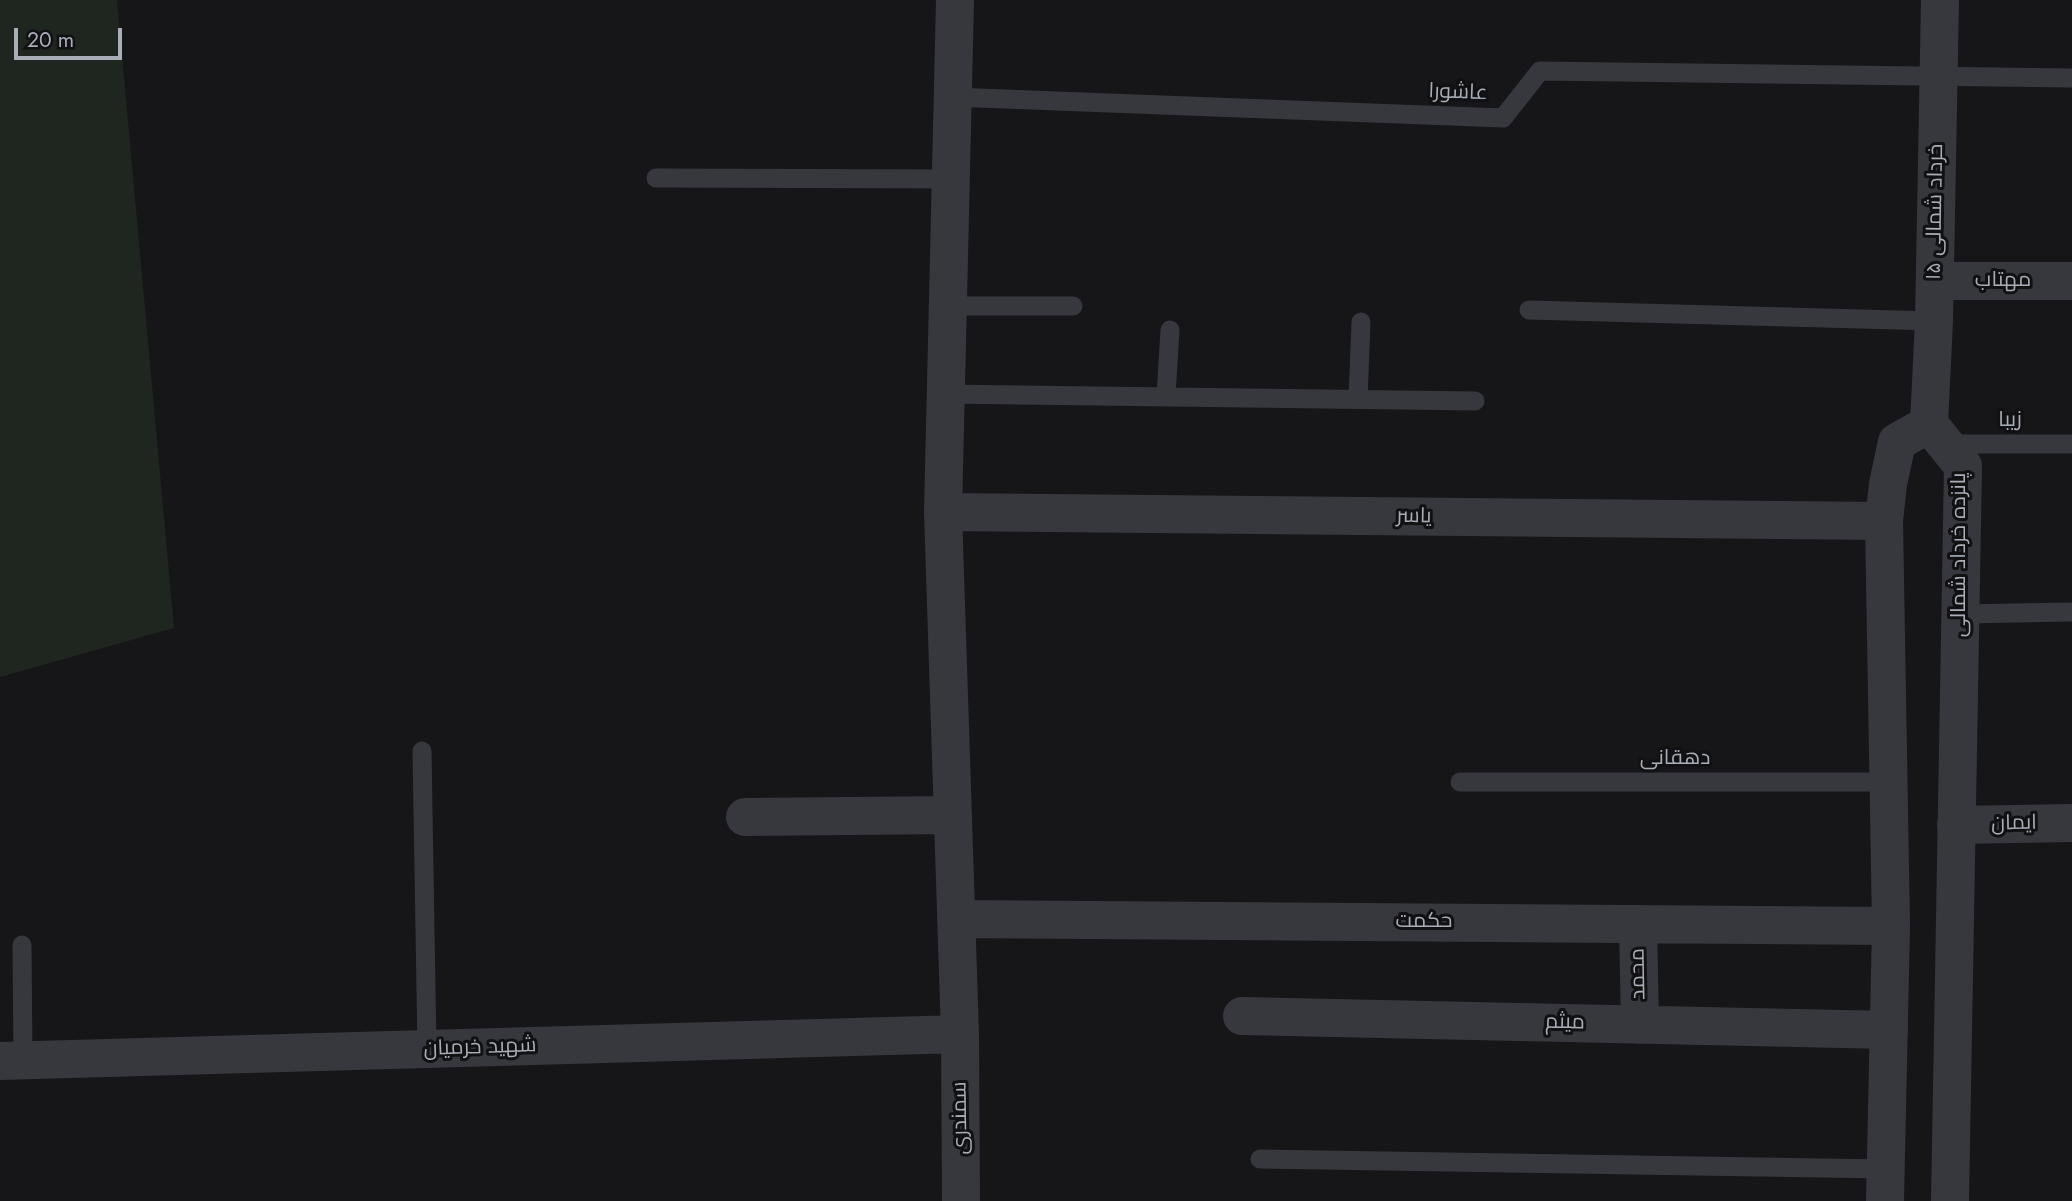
<!DOCTYPE html>
<meta charset="utf-8">
<style>
body{margin:0}
#map{position:relative;width:2072px;height:1201px;overflow:hidden;background:#161618;font-family:Jost,sans-serif}
canvas{display:block}
.scale{position:absolute;left:14px;top:28px;width:108px;height:32px;box-sizing:border-box;border:4px solid #a8adb8;border-top:0;padding-left:9px;font-size:21px;line-height:24px;white-space:nowrap;color:#a8adb8;-webkit-text-stroke:5px #111113;paint-order:stroke}
</style>
<div id="map">
<canvas width="2072" height="1201"></canvas>
<div class="scale">20 m</div>
</div>
<script>
const ctx = document.querySelector('canvas').getContext('2d');
ctx.lineJoin = 'round';
function fillPath(path, color) { ctx.fillStyle = color; ctx.fill(path, 'evenodd'); }
function strokePath(path, color, width, dash) { ctx.strokeStyle = color; ctx.lineWidth = width; ctx.lineCap = dash ? 'butt' : 'round'; ctx.setLineDash(dash || []); ctx.stroke(path); }
function write(font, color, halo, rows, align = 'center') {
  ctx.font = font + ' Jost,Cairo,sans-serif'; ctx.lineWidth = 6; ctx.setLineDash([]); ctx.textBaseline = 'middle'; ctx.strokeStyle = halo; ctx.fillStyle = color; for (const [text, x, y, turn = 0] of rows) {
    ctx.save(); ctx.translate(x, y); ctx.rotate((+turn || 0) * Math.PI / 180); ctx.textAlign = isNaN(turn) ? turn : align; if (halo) ctx.strokeText(text, 0, 0); ctx.fillText(text, 0, 0); ctx.restore();
  }
}
fillPath(new Path2D(`
 M 0,0 L 117,0 L 174,628 L 0,677 Z`), '#1e261f');
strokePath(new Path2D(`
 M 952,97 L 1503,118 L 1540,71 L 2072,78
 M 656,178 L 950,179
 M 948,306 L 1073,306
 M 1529,310 L 1934,321
 M 945,394 L 1475,401
 M 1166,396 L 1170,330
 M 1358,399 L 1361,322
 M 1947,444 L 2072,444
 M 1959,614 L 2072,612
 M 422,751 L 427,1049
 M 1460,782 L 1889,782
 M 22,945 L 23,1060
 M 1260,1159 L 1885,1169`), '#37383d', 19);
strokePath(new Path2D(`
 M 955,0 L 943,512 L 960,1034 L 961,1201
 M 1935,281 L 2072,281
 M 943,512 L 1884,521
 M 745,817 L 953,815
 M 1956,825 L 2072,823
 M 956,919 L 1891,926
 M 1638,924 L 1640,1025
 M 1242,1016 L 1889,1030
 M 0,1061 L 960,1034`), '#37383d', 38);
strokePath(new Path2D(`
 M 1929,424 L 1963,466 L 1950,1201
 M 1929,424 L 1934,321 L 1940,0
 M 1885,1201 L 1891,926 L 1884,521 L 1888,484 L 1897,442 L 1929,424`), '#37383d', 38);
write('21px', '#a8adb8', '#111113', [
 ["عاشورا",1458,93,2],
 ["۱۵ خرداد شمالی",1936,212,-89],
 ["مهتاب",2003,281],
 ["زیبا",2010,421],
 ["یاسر",1414,517,1],
 ["پانزده خرداد شمالی",1960,555,-90],
 ["دهقانی",1675,759],
 ["ایمان",2014,824,-1],
 ["حکمت",1424,922],
 ["محمد",1639,974,-91],
 ["میثم",1565,1023,1],
 ["شهید خرمیان",480,1048,-2],
 ["سمندری",961,1118,-91]
]);
</script>
